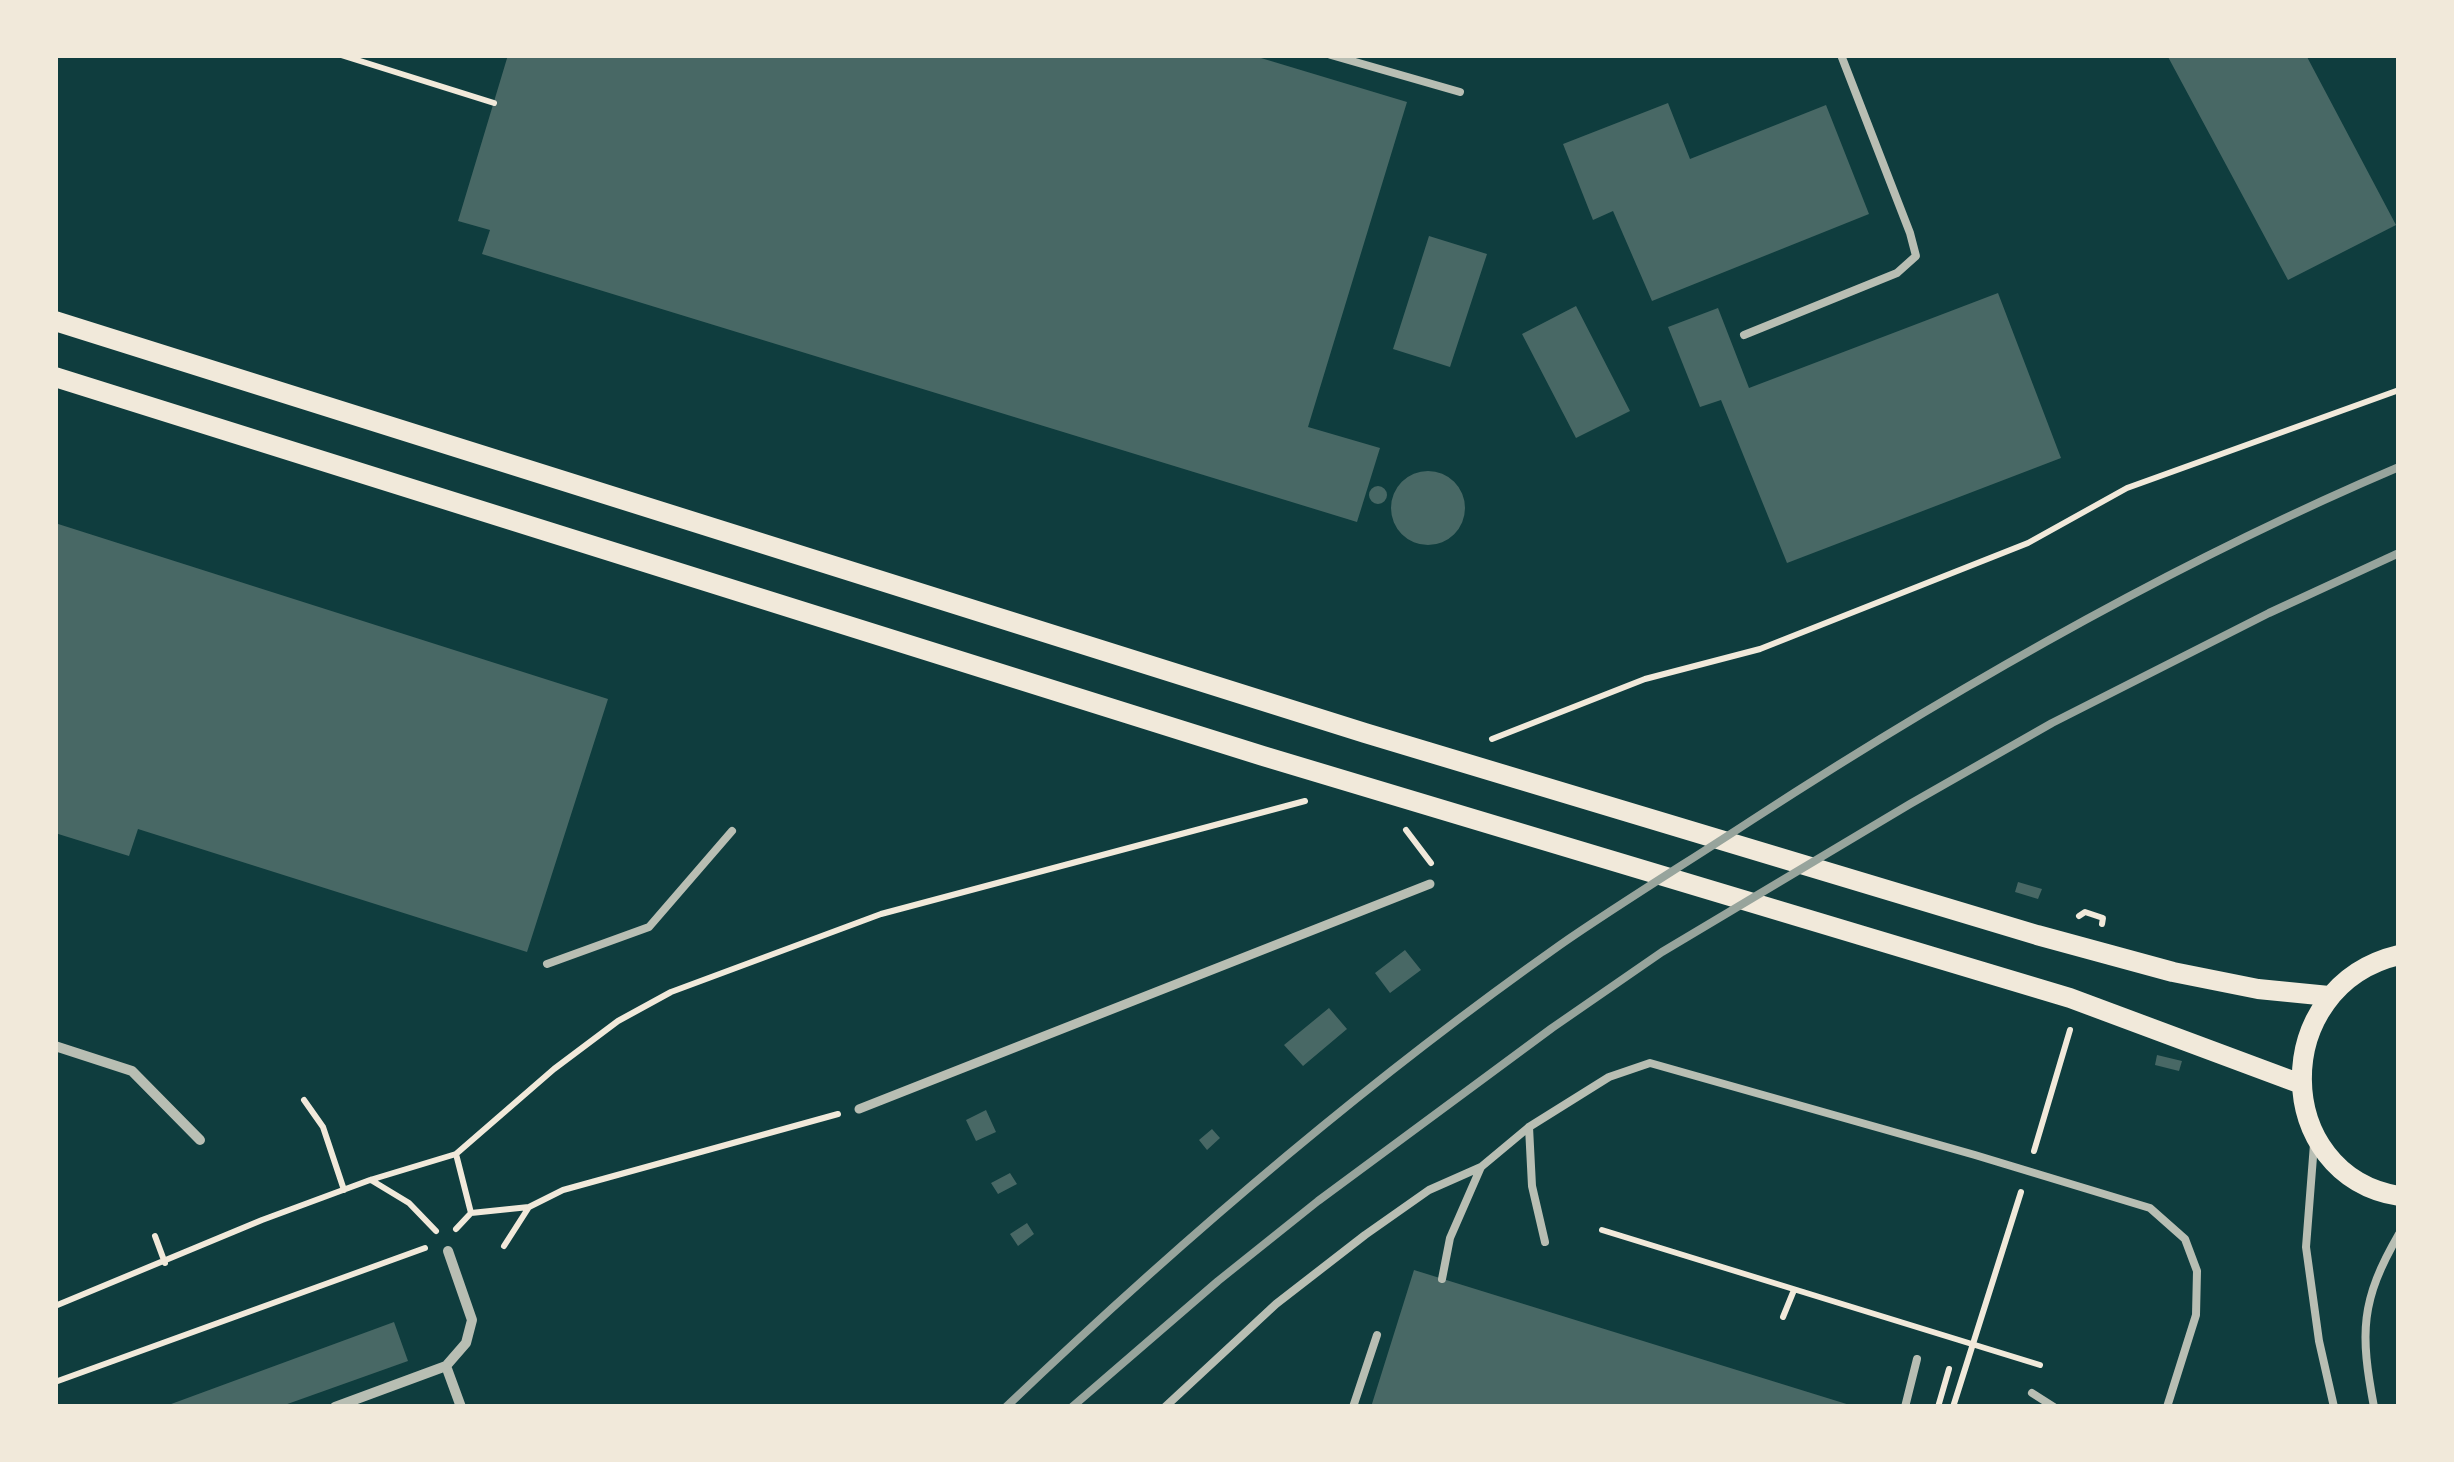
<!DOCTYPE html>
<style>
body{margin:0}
#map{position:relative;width:2454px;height:1462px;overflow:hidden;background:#0f3d3e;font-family:Inter,sans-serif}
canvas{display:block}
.frame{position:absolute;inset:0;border:58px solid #f1e9da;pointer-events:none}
</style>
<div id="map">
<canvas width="2454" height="1462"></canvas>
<div class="frame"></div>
</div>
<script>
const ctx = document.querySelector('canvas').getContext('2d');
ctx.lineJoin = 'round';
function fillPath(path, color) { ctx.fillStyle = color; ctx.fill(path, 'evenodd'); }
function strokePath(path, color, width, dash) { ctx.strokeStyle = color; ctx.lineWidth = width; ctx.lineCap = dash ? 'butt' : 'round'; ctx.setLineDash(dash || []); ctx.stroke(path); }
fillPath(new Path2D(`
 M 508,55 L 1251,55 L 1407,102 L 1308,427 L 1380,448 L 1357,522 L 482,254 L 490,230 L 458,221 Z
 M 2167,55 L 2306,55 L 2396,225 L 2288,280 Z
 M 1668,103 L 1690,159 L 1826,105 L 1869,214 L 1652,301 L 1613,211 L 1593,220 L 1563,144 Z
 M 1429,236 L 1487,254 L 1450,367 L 1393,349 Z
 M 1998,293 L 2061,458 L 1787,563 L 1721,400 L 1700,407 L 1668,327 L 1718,308 L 1749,388 Z
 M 1576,306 L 1630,411 L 1576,438 L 1522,334 Z
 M1391 508a37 37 0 1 1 74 0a37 37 0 1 1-74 0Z
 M1369 495a9 9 0 1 1 18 0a9 9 0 1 1-18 0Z
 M 55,523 L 608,699 L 527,952 L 138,829 L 129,856 L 55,833 Z
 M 2018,882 L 2042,889 L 2038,899 L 2015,892 Z
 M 1405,950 L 1421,970 L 1390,993 L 1375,973 Z
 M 1329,1008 L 1347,1029 L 1303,1066 L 1284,1045 Z
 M 2157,1055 L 2182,1061 L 2179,1071 L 2155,1065 Z
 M 986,1110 L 996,1132 L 976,1141 L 966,1120 Z
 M 1212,1129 L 1220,1138 L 1207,1150 L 1199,1140 Z
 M 1010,1173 L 1017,1184 L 998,1194 L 991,1183 Z
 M 1027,1223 L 1034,1234 L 1018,1246 L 1010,1234 Z
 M 1414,1270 L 1853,1406 L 1853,1407 L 1371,1407 Z
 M 394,1322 L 408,1361 L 279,1407 L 163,1407 Z`), '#486865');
strokePath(new Path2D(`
 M 341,55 L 494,103
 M 1492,739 L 1645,679 L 1760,649 L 2028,543 L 2127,488 L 2399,390
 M 1406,830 L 1431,863
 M 2079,916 L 2085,912 L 2103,918 L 2102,924
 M 304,1100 L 323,1127 L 344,1190
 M 2034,1151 L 2070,1030
 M 371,1180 L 409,1203 L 436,1231
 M 471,1213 L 529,1207
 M 456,1229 L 471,1213 L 456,1154
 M 1602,1230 L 2040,1365
 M 155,1236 L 165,1263
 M 504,1246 L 529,1207 L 563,1190 L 838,1114
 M 55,1306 L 262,1220 L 370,1180 L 456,1154 L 554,1069 L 618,1021 L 671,992 L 881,914 L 1305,801
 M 1783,1317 L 1794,1290
 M 55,1382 L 425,1248
 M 1938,1407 L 1949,1369
 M 1953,1407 L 2021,1192`), '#f1e9da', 6);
strokePath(new Path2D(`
 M 1331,55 L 1460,92
 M 1744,335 L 1897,273 L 1916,256 L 1910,233 L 1841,55
 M 547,964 L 649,927 L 732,831
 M 1529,1127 L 1532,1186 L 1545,1242
 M 2314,1144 L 2306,1247 L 2319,1341 L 2334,1407
 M 1442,1279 L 1450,1238 L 1481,1167 L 1529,1127 L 1609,1077 L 1650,1063 L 1975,1155 L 2150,1208 L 2185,1239 L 2197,1271 L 2196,1315 L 2167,1407
 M 2032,1393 L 2054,1407
 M 1165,1407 L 1276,1304 L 1365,1235 L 1429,1190 L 1481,1167
 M 1353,1407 L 1377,1335
 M 1905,1407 L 1917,1359
 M 2374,1407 C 2360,1333 2360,1301 2399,1234`), '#b8beb3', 8);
strokePath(new Path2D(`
 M 859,1109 L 1430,884`), '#b8beb3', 9);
strokePath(new Path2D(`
 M 55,1046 L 132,1071 L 200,1140
 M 446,1366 L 461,1407
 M 335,1407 L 446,1366 L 466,1343 L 472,1320 L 448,1251`), '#b8beb3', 10);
strokePath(new Path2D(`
 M 55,321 L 1365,733 L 2037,935 L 2173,972 L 2258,989 L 2329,996
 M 55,377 L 1263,756 L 2070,998 L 2301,1084
 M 2399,955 C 2268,986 2271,1175 2399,1196`), '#f1e9da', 20);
strokePath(new Path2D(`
 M 1006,1407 C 1180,1241 1363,1084 1560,945 C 1622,902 1688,862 1752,820 C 1958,686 2173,563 2399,467
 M 1072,1407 L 1218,1281 L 1318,1201 L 1552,1028 L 1662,952 L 1910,804 L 2052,723 L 2269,613 L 2399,553`), '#97a49c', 8);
</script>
